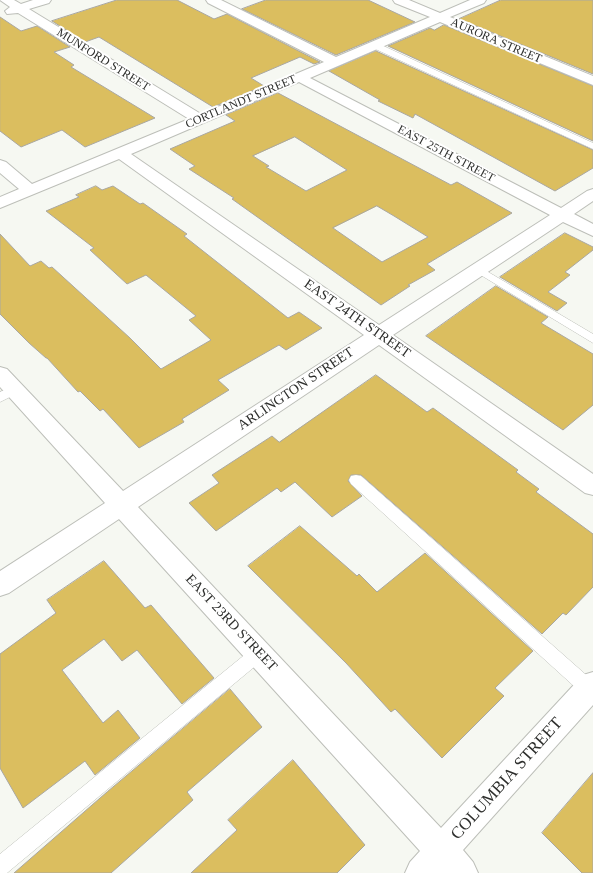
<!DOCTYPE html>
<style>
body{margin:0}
canvas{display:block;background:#f6f8f2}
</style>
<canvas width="593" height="873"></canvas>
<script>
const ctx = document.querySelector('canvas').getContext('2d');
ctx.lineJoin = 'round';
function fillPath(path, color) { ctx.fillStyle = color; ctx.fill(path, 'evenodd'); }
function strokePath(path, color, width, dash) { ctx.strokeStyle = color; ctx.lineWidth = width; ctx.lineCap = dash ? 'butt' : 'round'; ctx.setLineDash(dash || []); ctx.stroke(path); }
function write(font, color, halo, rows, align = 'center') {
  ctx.font = font + ' "Times New Roman",serif'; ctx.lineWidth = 4; ctx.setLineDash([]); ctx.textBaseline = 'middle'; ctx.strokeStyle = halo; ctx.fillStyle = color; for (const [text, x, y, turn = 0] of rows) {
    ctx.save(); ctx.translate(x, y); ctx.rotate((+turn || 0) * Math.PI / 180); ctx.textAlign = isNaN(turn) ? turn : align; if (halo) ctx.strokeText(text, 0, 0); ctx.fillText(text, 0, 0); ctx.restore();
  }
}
const building = new Path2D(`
 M 117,0 L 177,0 L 214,19 L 227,14 L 320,62 L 314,64 L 300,57 L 251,78 L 264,86 L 213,107 L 99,37 L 85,42 L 52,21 Z
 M 266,0 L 368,0 L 415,22 L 336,55 L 242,9 Z
 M 501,0 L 593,0 L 593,74 L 459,19 Z
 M 0,17 L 21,31 L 37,26 L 70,47 L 54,52 L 74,65 L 71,67 L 155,118 L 85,147 L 62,130 L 21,147 L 0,131 Z
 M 444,25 L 593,86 L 593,141 L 388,46 L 430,28 L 434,30 Z
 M 376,51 L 593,150 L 593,168 L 555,191 L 415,114 L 413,118 L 378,101 L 380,100 L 329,71 Z
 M 278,93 L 451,185 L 457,182 L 512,213 L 427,264 L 435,270 L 408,285 L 410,286 L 381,305 L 232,199 L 234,198 L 189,169 L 195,166 L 170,149 L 235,121 L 226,115 ZM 295,137 L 347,170 L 306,191 L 266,167 L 269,166 L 253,156 ZM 377,206 L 394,216 L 428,237 L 382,262 L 333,228 Z
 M 96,186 L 102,190 L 113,186 L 140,204 L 143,203 L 187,234 L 184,236 L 288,318 L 299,312 L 322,328 L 286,350 L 279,345 L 218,380 L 229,390 L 182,419 L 184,422 L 139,448 L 103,409 L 100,411 L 80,391 L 78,392 L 47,358 L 46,358 L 29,343 L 0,314 L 0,234 L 30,266 L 41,261 L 49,268 L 52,267 L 130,338 L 161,369 L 211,340 L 189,320 L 196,316 L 146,275 L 127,284 L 90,250 L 94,248 L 46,211 L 79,197 L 76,195 Z
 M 565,233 L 593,247 L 593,250 L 565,272 L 570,275 L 548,292 L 567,303 L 557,311 L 500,277 Z
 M 496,286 L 548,317 L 541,323 L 593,354 L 593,405 L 563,430 L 426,336 Z
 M 376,375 L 427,412 L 433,408 L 518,470 L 516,472 L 539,489 L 536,492 L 593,534 L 593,587 L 566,615 L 563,613 L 542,634 L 361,475 L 351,475 L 348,481 L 362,496 L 332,517 L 295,482 L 281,492 L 277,488 L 216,531 L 189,503 L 219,483 L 212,475 L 272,436 L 279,442 Z
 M 300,526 L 357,576 L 359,574 L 377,592 L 425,553 L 533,651 L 495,688 L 504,696 L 442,758 L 395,709 L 391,712 L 346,663 L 248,566 Z
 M 104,561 L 145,608 L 151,605 L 214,678 L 182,704 L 137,650 L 122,661 L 104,639 L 62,670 L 103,723 L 118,710 L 140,738 L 95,775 L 85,761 L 23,808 L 0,768 L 0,654 L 56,613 L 47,600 Z
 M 230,689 L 262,727 L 187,792 L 193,800 L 111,873 L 14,873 L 107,792 Z
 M 293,760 L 365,845 L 337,873 L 191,873 L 237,830 L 228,820 Z
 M 593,773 L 593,873 L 582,873 L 542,833 Z`);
fillPath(building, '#dbbe5f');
strokePath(building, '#a9a7a2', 1);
const service = new Path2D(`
 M 371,43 L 377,43 L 593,143 L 593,149 L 371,47 Z
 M 478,266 L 593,334 L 593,343 L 474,271 L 473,269 Z
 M 14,386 L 18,387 L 20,390 L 18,393 L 0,402 L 0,392 Z
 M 356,475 L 361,476 L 593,681 L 593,700 L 587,698 L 351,484 L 349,480 L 351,476 Z
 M 259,645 L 265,648 L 267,653 L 265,658 L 7,873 L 0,873 L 0,854 L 253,648 Z`);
const minor = new Path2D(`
 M 0,0 L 14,0 L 21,4 L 33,0 L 51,0 L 49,3 L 29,9 L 201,114 L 324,62 L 208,3 L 206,0 L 221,0 L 336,57 L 430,17 L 395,3 L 393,0 L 409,0 L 440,13 L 470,0 L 486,0 L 484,3 L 450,17 L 593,76 L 593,85 L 440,22 L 310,78 L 561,208 L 587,191 L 593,189 L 593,201 L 574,214 L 593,224 L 593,236 L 563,222 L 393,335 L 593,474 L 593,495 L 585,493 L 379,345 L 138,507 L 441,828 L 583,675 L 593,672 L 593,705 L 463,850 L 473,862 L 478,873 L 405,873 L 410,862 L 420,851 L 119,519 L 9,593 L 0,596 L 0,571 L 105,503 L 0,387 L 0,367 L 7,369 L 123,491 L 364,335 L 119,159 L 0,208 L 0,197 L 19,189 L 0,173 L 0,160 L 6,162 L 32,184 L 189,119 L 18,13 L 7,14 L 5,11 L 10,7 ZM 299,82 L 550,215 L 379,325 L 131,154 Z`);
strokePath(service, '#bdbfb9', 1);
strokePath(minor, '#bdbfb9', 2);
fillPath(service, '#fff');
fillPath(minor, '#fff');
write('12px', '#2e2f2d', '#fff', [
 ["AURORA STREET",496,41,23],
 ["MUNFORD STREET",103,60,32],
 ["CORTLANDT STREET",241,102,-23],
 ["EAST 25TH STREET",446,154,28]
]);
write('14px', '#2e2f2d', '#fff', [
 ["EAST 24TH STREET",357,319,35],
 ["ARLINGTON STREET",296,389,-34],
 ["EAST 23RD STREET",231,623,47]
]);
write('17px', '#2e2f2d', '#fff', [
 ["COLUMBIA STREET",507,779,-48]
]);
</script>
